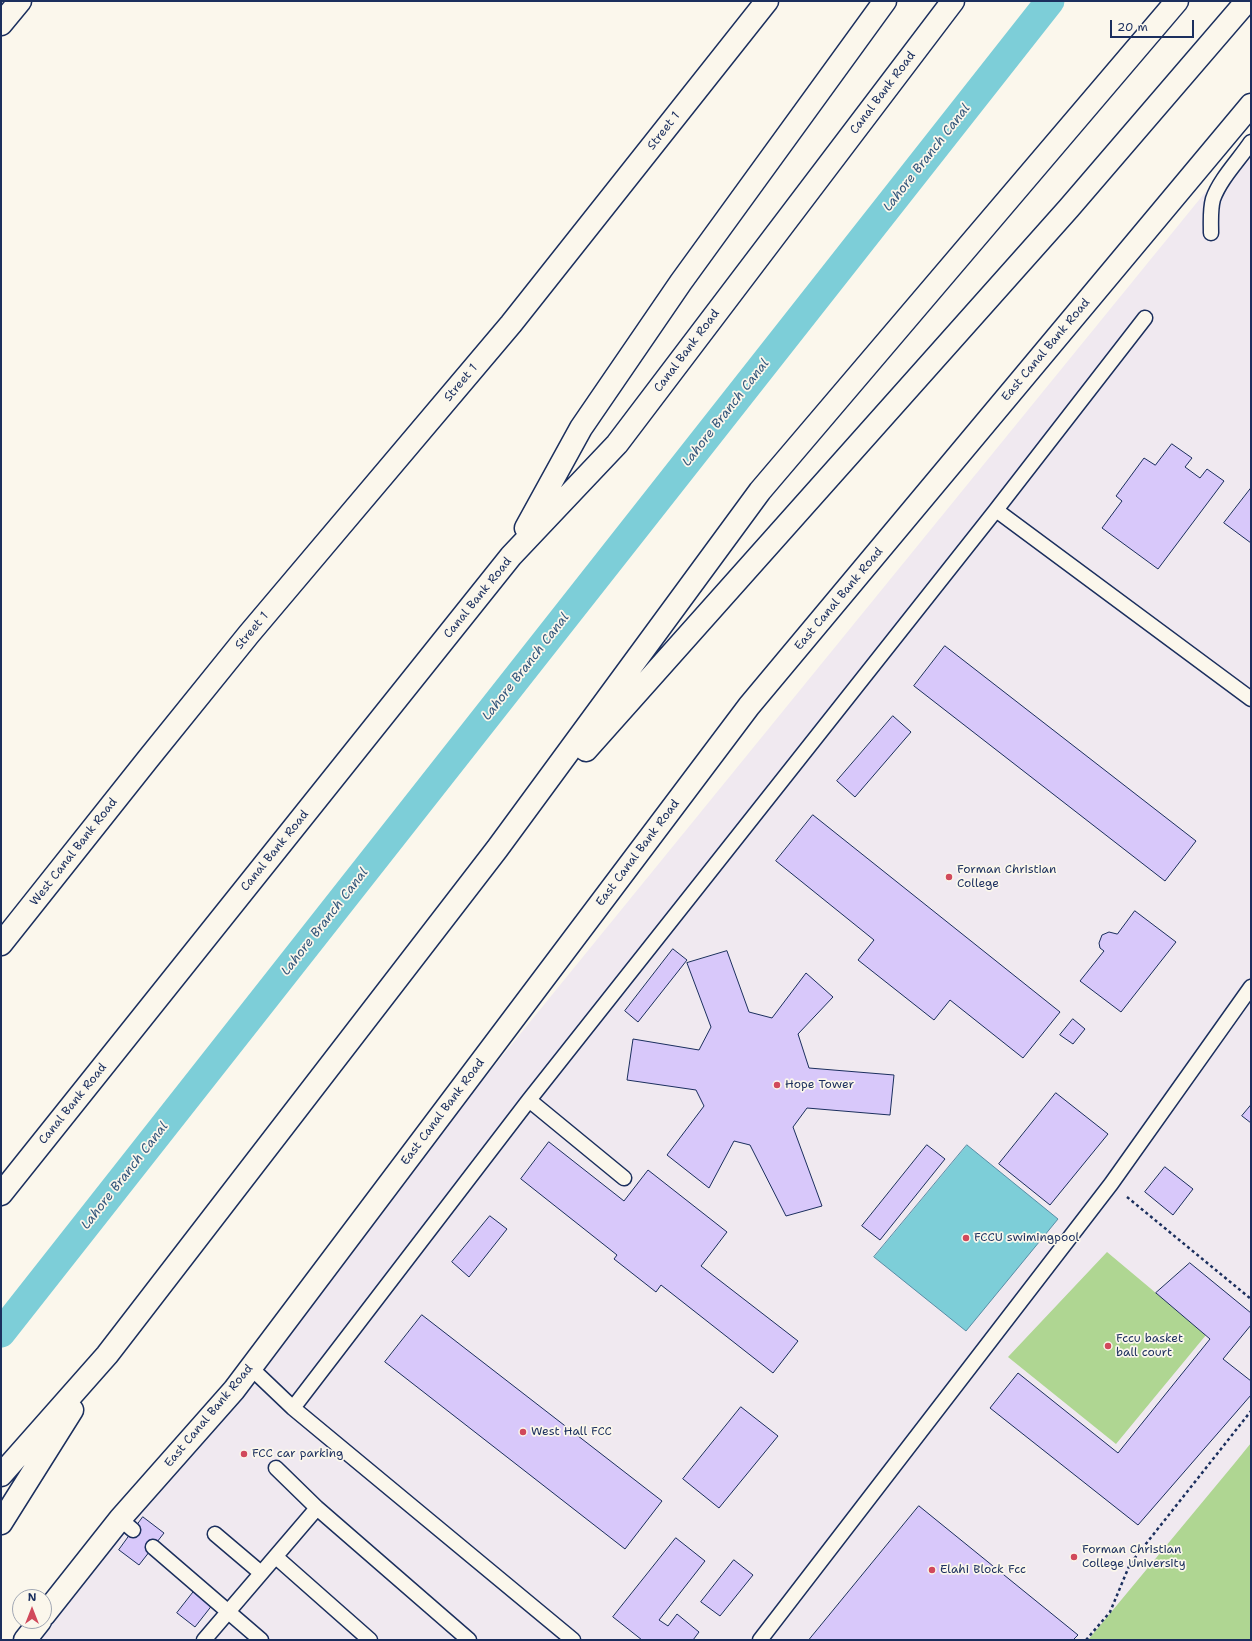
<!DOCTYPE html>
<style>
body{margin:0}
#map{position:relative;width:1252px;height:1641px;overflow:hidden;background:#fbf7ec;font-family:"Shantell Sans",sans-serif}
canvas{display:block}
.frame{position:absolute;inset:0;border:2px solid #1b2f5e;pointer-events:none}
.north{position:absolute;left:12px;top:1589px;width:40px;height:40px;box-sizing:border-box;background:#fbf7ec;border:1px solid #a1a7b3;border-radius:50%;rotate:0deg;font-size:11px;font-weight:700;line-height:16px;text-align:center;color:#1b2f5e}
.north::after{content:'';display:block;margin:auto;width:14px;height:18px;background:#d1495b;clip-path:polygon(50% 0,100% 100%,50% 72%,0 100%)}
.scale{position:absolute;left:1110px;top:20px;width:84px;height:18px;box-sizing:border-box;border:2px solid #1b2f5e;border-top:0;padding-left:5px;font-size:12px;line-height:14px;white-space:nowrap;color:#1b2f5e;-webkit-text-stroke:3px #fbf7ec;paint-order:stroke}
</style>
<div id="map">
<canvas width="1252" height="1641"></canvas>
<div class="frame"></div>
<div class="north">N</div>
<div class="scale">20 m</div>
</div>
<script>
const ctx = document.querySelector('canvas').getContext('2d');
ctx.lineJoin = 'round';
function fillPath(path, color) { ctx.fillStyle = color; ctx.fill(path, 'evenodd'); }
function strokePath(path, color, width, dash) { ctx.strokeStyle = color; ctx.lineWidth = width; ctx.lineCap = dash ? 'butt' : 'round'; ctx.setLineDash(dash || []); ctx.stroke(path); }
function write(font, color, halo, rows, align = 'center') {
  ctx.font = font + ' "Shantell Sans",sans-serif'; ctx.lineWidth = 3.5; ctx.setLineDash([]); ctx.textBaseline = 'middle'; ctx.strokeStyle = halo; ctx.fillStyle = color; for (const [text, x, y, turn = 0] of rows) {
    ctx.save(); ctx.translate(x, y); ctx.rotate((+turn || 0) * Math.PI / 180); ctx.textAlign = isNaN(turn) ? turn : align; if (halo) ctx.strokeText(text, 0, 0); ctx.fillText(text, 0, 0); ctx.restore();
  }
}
fillPath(new Path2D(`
 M 1251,136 L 1251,1640 L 27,1640 L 44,1619 Z`), '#f0e9f0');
fillPath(new Path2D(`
 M 1107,1252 L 1206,1335 L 1116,1444 L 1008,1357 Z
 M 1251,1443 L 1251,1640 L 1088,1640 L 1234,1464 Z`), '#afd692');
const water = new Path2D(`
 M 967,1145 L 1058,1219 L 966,1331 L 874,1257 Z`);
fillPath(water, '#7dced8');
strokePath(water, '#568ea7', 1);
strokePath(new Path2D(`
 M 1,1333 L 1050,1`), '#7dced8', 29);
const building = new Path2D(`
 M 1172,444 L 1192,458 L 1185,467 L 1200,478 L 1207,469 L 1224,481 L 1158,569 L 1102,528 L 1122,501 L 1116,496 L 1144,458 L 1155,465 Z
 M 1251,488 L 1251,543 L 1224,523 Z
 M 945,646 L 1196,841 L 1165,881 L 914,686 Z
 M 893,716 L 911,732 L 855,797 L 837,781 Z
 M 813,815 L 1060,1012 L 1023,1058 L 950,1000 L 934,1020 L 858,960 L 874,940 L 776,861 Z
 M 1135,911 L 1176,942 L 1121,1012 L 1080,981 L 1104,951 L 1100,948 L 1099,943 L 1102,935 L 1109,932 L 1117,934 Z
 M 673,949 L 687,960 L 638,1022 L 625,1011 Z
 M 727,951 L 749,1012 L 772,1018 L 806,973 L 833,997 L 798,1034 L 809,1068 L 894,1075 L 890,1115 L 807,1108 L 793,1127 L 822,1206 L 786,1216 L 750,1145 L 734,1141 L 709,1188 L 667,1155 L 704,1106 L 696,1090 L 627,1080 L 633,1039 L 699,1050 L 711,1027 L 687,963 Z
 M 1073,1019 L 1085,1029 L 1073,1044 L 1060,1035 Z
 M 1056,1093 L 1108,1134 L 1050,1205 L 999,1164 Z
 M 1251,1105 L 1251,1123 L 1242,1116 Z
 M 549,1142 L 624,1201 L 648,1170 L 727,1232 L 701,1266 L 798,1341 L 773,1373 L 661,1285 L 656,1292 L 614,1259 L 617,1255 L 521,1179 Z
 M 927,1145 L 945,1159 L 880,1240 L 862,1226 Z
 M 1165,1167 L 1193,1189 L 1173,1215 L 1145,1192 Z
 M 490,1216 L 507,1229 L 469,1277 L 452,1262 Z
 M 1190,1263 L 1251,1313 L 1251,1325 L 1223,1359 L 1251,1381 L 1251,1395 L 1138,1525 L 990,1408 L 1018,1373 L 1118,1453 L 1210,1339 L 1156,1293 Z
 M 422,1315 L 662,1501 L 625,1549 L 385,1362 Z
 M 741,1407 L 778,1436 L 719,1508 L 683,1479 Z
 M 919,1506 L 1078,1635 L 1073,1640 L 809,1640 Z
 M 143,1517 L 164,1533 L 139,1565 L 119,1550 Z
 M 676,1538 L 705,1561 L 659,1620 L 668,1626 L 677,1614 L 699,1632 L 693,1640 L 642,1640 L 613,1617 Z
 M 734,1560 L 753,1575 L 720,1616 L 701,1602 Z
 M 195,1590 L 213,1604 L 195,1627 L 177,1613 Z`);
fillPath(building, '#d8c8fa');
strokePath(building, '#1b2f5e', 1);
const lane = new Path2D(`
 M 1211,233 C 1211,222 1210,210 1213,199 C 1220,179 1239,160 1251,142
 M 996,510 L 1145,318
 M 529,1100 L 624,1178
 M 250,1367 L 293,1408 L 573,1640
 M 293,1408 L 529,1100 L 996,510 L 1251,699
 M 276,1468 L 317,1508 L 469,1640
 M 120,1519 L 133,1530
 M 215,1534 L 261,1573
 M 153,1547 L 261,1640
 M 276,1557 L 370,1640
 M 204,1640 L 317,1508
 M 760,1640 L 1111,1184 L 1251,987`);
const street = new Path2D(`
 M 1,24 L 20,1
 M 44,1615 L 120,1519 L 234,1390 L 749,706 L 1251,105
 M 25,1640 L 40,1621`);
const secondary = new Path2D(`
 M 1,944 L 148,759 L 249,634 L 511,324 L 767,1`);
const highway = new Path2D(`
 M 526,528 L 581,428 L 681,282 L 885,1
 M 586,750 L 1069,208 L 1247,1
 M 1,1194 L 511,556 L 617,444 L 953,1
 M 1,1475 L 107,1355 L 497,849 L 760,491 L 1177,1
 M 1,1523 L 72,1410`);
strokePath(lane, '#1b2f5e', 17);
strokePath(street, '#1b2f5e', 25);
strokePath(secondary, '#1b2f5e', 25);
strokePath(highway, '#1b2f5e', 25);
strokePath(new Path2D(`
 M 1127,1197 L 1251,1299
 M 1086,1640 L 1110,1612 L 1130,1564 L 1251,1411`), '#1b2f5e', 2.5, [3, 3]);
strokePath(lane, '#fbf7ec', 14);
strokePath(street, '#fbf7ec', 22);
strokePath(secondary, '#fbf7ec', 22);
strokePath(highway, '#fbf7ec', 22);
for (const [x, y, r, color] of [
 [949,877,4,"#d1495b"],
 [777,1085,4,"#d1495b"],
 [966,1238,4,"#d1495b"],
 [1108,1346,4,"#d1495b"],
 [523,1432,4,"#d1495b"],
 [244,1454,4,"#d1495b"],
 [1074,1557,4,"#d1495b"],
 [932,1570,4,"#d1495b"]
]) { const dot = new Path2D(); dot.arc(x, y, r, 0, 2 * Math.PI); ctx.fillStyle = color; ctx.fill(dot); strokePath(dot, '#fbf7ec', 1.5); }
write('12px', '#1b2f5e', '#fbf7ec', [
 ["Canal Bank Road",883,93,-53],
 ["Street 1",664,131,-52],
 ["East Canal Bank Road",1046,350,-50],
 ["Canal Bank Road",687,351,-53],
 ["Street 1",461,383,-50],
 ["Canal Bank Road",478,598,-51],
 ["East Canal Bank Road",839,599,-50],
 ["Street 1",252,631,-50],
 ["Canal Bank Road",275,851,-51],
 ["West Canal Bank Road",74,852,-52],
 ["East Canal Bank Road",638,853,-53],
 ["Canal Bank Road",73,1104,-51],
 ["East Canal Bank Road",443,1112,-53],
 ["East Canal Bank Road",209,1416,-50]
]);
write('12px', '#1b2f5e', '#fbf7ec', [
 ["Forman Christian",957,870],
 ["College",957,884],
 ["Hope Tower",785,1085],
 ["FCCU swimingpool",974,1238],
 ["Fccu basket",1116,1339],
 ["ball court",1116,1353],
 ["West Hall FCC",531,1432],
 ["FCC car parking",252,1454],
 ["Forman Christian",1082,1550],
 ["College University",1082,1564],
 ["Elahi Block Fcc",940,1570]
], 'left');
write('italic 13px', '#34577c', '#fbf7ec', [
 ["Lahore Branch Canal",927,158,-52],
 ["Lahore Branch Canal",726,413,-52],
 ["Lahore Branch Canal",526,667,-52],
 ["Lahore Branch Canal",325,922,-52],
 ["Lahore Branch Canal",125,1176,-52]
]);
</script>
